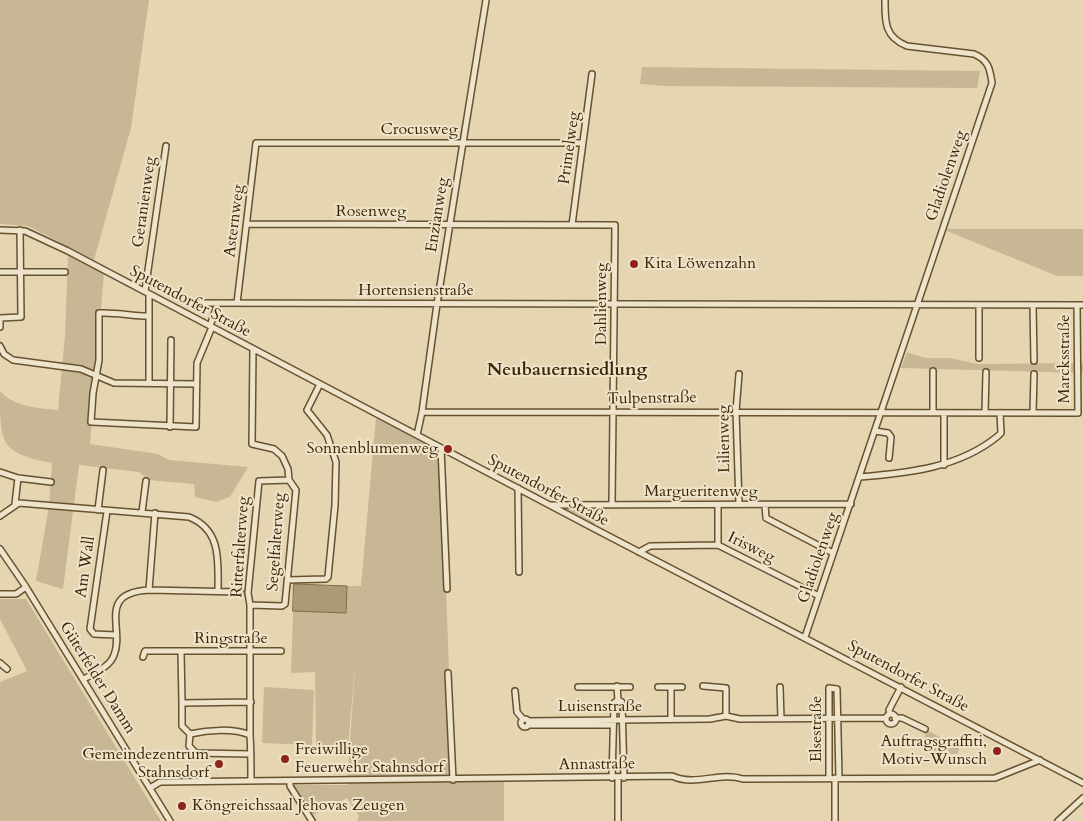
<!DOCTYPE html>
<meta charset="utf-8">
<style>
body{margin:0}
canvas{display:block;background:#e5d5b1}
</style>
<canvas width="1083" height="821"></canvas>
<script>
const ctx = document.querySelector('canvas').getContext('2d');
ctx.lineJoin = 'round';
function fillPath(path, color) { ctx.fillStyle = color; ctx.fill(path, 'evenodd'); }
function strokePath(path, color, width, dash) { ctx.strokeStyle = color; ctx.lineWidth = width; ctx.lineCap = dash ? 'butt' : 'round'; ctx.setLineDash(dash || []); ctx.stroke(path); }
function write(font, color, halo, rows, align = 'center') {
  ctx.font = font + ' Cardo,serif'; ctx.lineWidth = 4; ctx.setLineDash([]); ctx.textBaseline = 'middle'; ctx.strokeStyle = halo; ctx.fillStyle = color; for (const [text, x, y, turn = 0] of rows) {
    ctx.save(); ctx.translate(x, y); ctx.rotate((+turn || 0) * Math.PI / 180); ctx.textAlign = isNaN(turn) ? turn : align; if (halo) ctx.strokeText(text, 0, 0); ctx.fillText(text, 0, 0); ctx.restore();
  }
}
fillPath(new Path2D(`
 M 0,0 L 149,0 L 131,128 L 94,260 L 28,226 L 0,224 Z
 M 642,67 L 980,71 L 977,88 L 665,86 L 640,84 Z
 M 942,229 L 1083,229 L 1083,276 L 1057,276 Z
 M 68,255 L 104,273 L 90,444 L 158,454 L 169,460 L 248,467 L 230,497 L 216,502 L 195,497 L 194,484 L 149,480 L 139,472 L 79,465 L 63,589 L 36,581 L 49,506 L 52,463 C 0,453 0,444 0,391 C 14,407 38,408 58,410 L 65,335 Z
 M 907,352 L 925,358 L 951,358 L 977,364 L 1083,363 L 1083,373 L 901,368 Z
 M 376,418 L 441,452 L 453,779 L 504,779 L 504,821 L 357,821 L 359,816 L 347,798 L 313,815 L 294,785 L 347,785 L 356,654 L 348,747 L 316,747 L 315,672 L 291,673 L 293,611 L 346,612 L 347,586 L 361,586 Z
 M 564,507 L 594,507 L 595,525 L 564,510 Z
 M 0,599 L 26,599 L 161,821 L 0,821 L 0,682 L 27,671 L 0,619 Z
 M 264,687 L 314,690 L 312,745 L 262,743 Z
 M 925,729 L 959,747 L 958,754 L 925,753 Z`), '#c8b794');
const water = new Path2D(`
 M 294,584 L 347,586 L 346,613 L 293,611 Z`);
fillPath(water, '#ac9a76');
strokePath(water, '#7f6c48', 1);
const minor = new Path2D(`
 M 247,224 L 615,225 L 612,504
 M 572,225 L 592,74
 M 0,230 L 25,231 L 68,251 L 595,529 L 1083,783
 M 0,272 L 65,272
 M 145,291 L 166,146
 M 189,303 L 1083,305
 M 237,303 L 256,143 L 582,143
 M 979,305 L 979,358
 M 1033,305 L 1034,361
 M 148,316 C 131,316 116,312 99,313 L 99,360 L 93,393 L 91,422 L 196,427 L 197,363 L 212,327
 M 210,326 L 218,303
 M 0,327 L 0,318 L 21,317 L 20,230
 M 0,346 L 4,354 L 13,360 L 81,369 L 114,383 L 196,384
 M 149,383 L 149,294
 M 422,412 L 1078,413 L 1077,305
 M 933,413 L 933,371
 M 985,413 L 986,372
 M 1033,413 L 1034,374
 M 170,427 L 171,340
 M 875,431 L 888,433 L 891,437 L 889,458
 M 417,435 L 422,412 L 437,304 L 486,0
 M 441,448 L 447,589
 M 944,465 L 944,413
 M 0,472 L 18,478 L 51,482
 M 860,477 C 908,473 959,468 998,436 L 1001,433 L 1000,413
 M 518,488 L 519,572
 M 15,504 L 18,478
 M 739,504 L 736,411 L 739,374
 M 551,505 L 851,504
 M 765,505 L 766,518 L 833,553
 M 98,510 L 103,470
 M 107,511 L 90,629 L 94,634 L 115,635
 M 142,512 L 146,481
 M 0,516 L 19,503 L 189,517 C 222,530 218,562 218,591
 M 718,545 L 718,505
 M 0,549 L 26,587 L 170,821
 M 639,552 L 650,546 L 718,545 L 819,596
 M 288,580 L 326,579 L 328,577 L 335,505 L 336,462 L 327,435 L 307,410 L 320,384
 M 149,590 L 155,513
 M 0,594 L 16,594 L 26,587
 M 250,605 L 282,606 L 285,604 L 296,490 L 289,480 L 288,469 L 282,456 L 274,449 L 252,444 L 253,349
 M 805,637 L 992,83 C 990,68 988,60 974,54 L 907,46 C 884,37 885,21 885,0
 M 181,652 L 182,703 L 251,702
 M 143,657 L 145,651 L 281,651
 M 0,663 L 7,669
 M 448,673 L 453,780
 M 84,679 C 94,673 110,667 114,655 C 125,629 96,593 149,590 L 240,592
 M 617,686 L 618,700
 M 703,686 L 726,688 L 726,716
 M 578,687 L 630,687
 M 658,687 L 682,687
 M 780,687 L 781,719
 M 515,691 L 517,712 L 523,719
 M 182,703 L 182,726 L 190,734
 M 890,714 L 889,710 L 901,687
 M886 719a5 5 0 1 1 10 0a5 5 0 1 1-10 0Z
 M 895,718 L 902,718 L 925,729
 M521 723a4 4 0 1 1 8 0a4 4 0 1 1-8 0Z
 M 671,719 L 671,687
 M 528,721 L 710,719 L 726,716 L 740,719 L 886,718
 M 528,725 L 613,725
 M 250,735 L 250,605 L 248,593 L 259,481 L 289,480
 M 251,754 L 196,753 L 189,746 L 190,734 C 208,730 233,728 250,735 C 251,750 251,765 251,780
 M 612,778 L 614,703 L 618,700 L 622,702 L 624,778
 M 618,778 L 618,821
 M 829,778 L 829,688 L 837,689 L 839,778
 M 835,778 L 835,821
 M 290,782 L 290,786 L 312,821
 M 150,788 L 160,782 L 672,776 C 696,787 719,771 743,779 L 995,778 L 1040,760
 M 1058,821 L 1083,798`);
strokePath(minor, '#66522f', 8);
strokePath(minor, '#eee4cc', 5);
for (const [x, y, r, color] of [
 [634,264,5,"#8f2418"],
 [448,449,5,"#8f2418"],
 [997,751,5,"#8f2418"],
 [285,759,5,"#8f2418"],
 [219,764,5,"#8f2418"],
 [182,806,5,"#8f2418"]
]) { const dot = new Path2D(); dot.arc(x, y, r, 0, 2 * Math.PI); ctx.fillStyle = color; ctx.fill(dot); strokePath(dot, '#eee4cc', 2); }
write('16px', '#3c2604', '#eee4cc', [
 ["Crocusweg",419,130],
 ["Primelweg",570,148,-82],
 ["Gladiolenweg",947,176,-71],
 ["Geranienweg",145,202,-82],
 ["Rosenweg",371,212],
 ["Enzianweg",438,215,-81],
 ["Asternweg",235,221,-83],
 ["Hortensienstraße",416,291],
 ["Sputendorfer Straße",190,302,28],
 ["Dahlienweg",602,304,-90],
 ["Marcksstraße",1065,359,-90],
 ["Tulpenstraße",652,399,-1],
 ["Lilienweg",725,439,-91],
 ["Sputendorfer Straße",548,491,28],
 ["Margueritenweg",701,492],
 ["Segelfalterweg",277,542,-86],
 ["Ritterfalterweg",241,547,-86],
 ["Irisweg",751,548,26],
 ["Gladiolenweg",819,558,-71],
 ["Am Wall",86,567,-82],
 ["Ringstraße",231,639],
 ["Sputendorfer Straße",908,677,28],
 ["Güterfelder Damm",97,678,58],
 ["Luisenstraße",600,707],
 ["Elsestraße",817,729,-90],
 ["Annastraße",597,765,-1]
]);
write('16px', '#3c2604', '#eee4cc', [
 ["Kita Löwenzahn",644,264],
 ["Sonnenblumenweg",438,449,"right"],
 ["Auftragsgraffiti,",987,742,"right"],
 ["Motiv-Wunsch",987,760,"right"],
 ["Freiwillige",295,750],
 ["Feuerwehr Stahnsdorf",295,768],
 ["Gemeindezentrum",209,755,"right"],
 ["Stahnsdorf",209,773,"right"],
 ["Köngreichssaal Jehovas Zeugen",192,806]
], 'left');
write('bold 18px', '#3c2604', '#eee4cc', [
 ["Neubauernsiedlung",567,371]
]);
</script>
